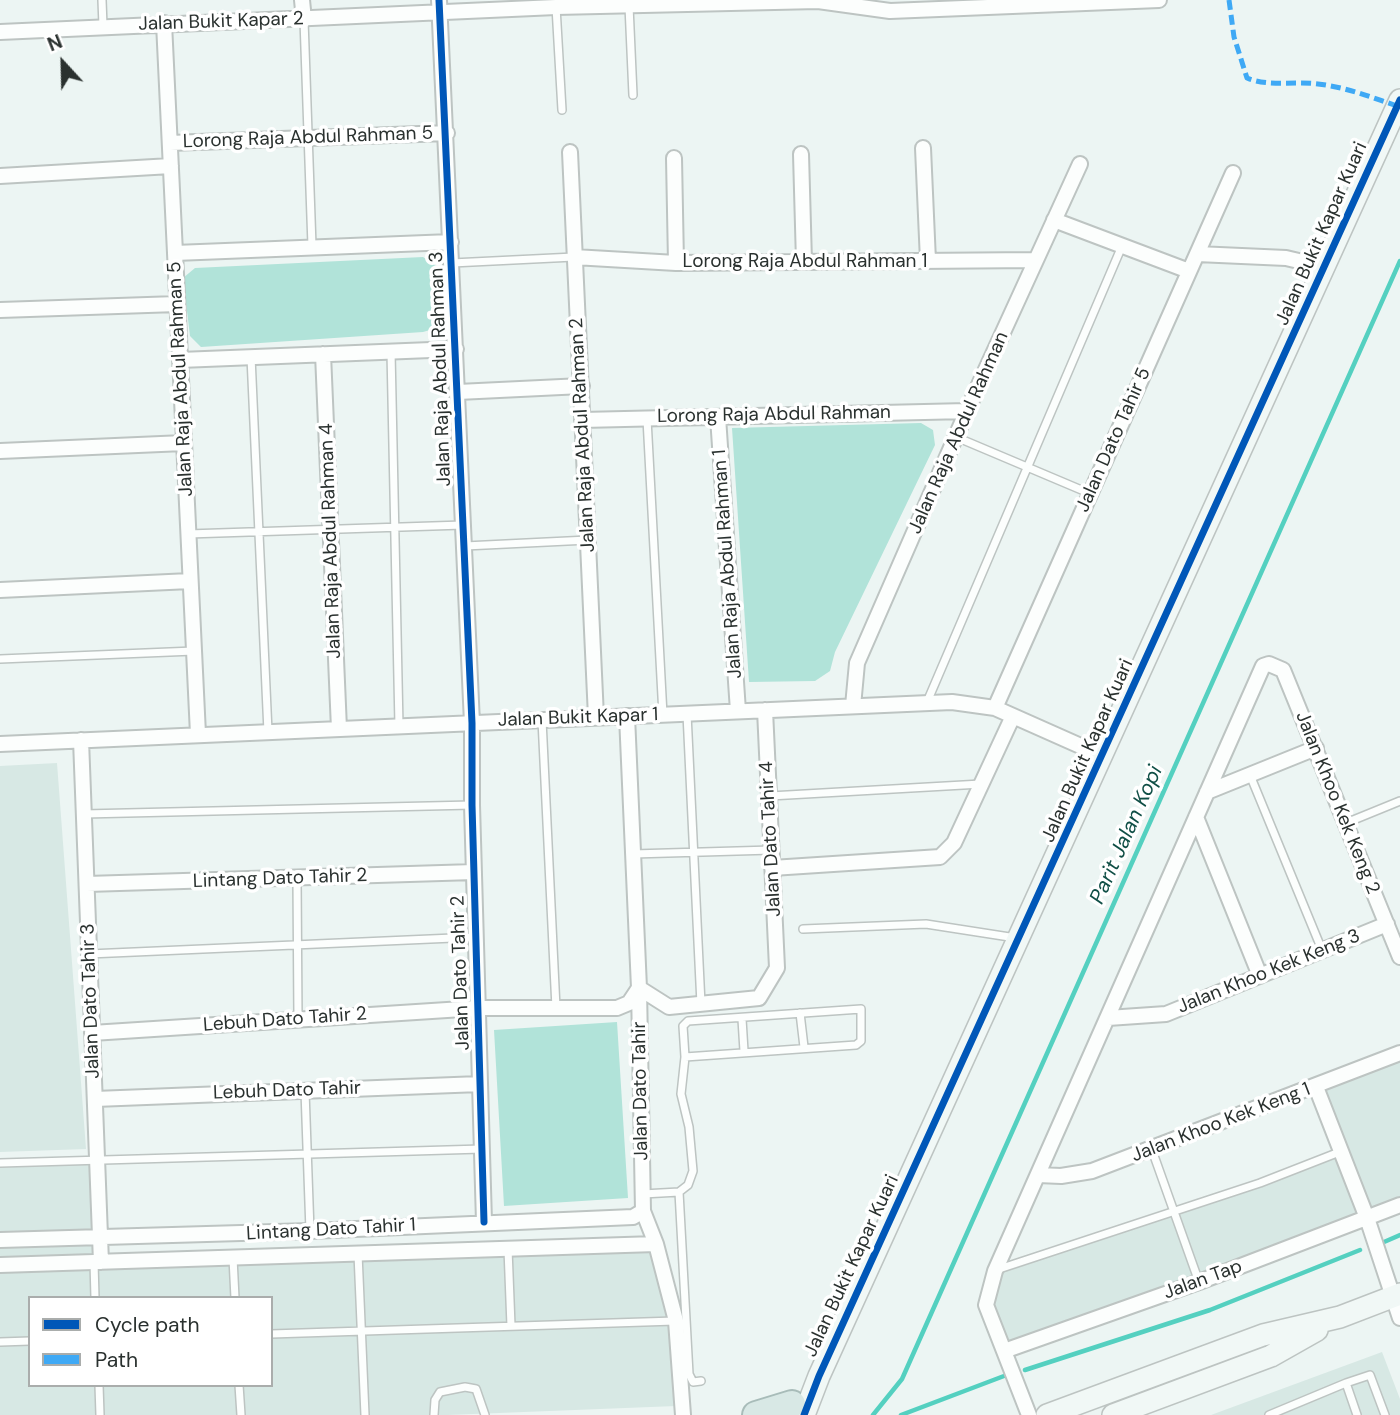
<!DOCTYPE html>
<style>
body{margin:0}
#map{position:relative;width:1400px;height:1415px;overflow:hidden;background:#ecf5f3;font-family:"DM Sans",sans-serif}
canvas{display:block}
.legend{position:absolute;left:28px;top:1296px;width:245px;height:91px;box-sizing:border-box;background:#fff;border:2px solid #aaadac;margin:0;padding:9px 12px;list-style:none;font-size:21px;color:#2a312f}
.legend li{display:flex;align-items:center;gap:14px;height:35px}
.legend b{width:35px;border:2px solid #aaadac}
.north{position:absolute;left:28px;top:28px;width:70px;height:70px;-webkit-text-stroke:5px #fff;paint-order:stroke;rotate:338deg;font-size:19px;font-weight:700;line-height:28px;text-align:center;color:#2a312f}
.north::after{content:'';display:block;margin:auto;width:24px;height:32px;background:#2a312f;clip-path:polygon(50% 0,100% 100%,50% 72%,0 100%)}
</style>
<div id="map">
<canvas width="1400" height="1415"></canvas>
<ul class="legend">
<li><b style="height:9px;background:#0057b8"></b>Cycle path</li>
<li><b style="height:9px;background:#3fa9f5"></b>Path</li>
</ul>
<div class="north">N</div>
</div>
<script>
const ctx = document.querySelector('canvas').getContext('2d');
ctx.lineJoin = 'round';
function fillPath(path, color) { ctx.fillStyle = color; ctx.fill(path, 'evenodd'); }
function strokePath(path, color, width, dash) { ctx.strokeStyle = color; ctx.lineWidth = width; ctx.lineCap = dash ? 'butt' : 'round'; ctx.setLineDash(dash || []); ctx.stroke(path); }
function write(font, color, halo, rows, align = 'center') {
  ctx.font = font + ' "DM Sans",sans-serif'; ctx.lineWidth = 7; ctx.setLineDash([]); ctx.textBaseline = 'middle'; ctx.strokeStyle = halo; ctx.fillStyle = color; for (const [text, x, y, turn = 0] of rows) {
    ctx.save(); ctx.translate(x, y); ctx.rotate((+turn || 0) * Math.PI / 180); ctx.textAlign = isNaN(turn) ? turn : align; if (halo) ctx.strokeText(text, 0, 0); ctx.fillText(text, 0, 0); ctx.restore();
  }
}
fillPath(new Path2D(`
 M 57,763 L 86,1149 L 0,1152 L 0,766 Z
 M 1400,1059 L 1400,1198 L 1188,1280 L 1008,1343 L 991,1304 L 1000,1273 L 1257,1187 L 1347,1152 L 1323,1091 Z
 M 90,1163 L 97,1268 L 652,1249 L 672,1326 L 676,1406 L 448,1415 L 0,1415 L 0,1167 ZM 30,1298 L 271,1298 L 271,1385 L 30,1385 Z
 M 1382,1352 L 1400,1399 L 1400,1415 L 1211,1415 Z`), '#d7e8e4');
fillPath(new Path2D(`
 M 423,257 L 436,266 L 437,328 L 423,332 L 201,347 L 190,336 L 183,278 L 195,268 Z
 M 921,423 L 933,430 L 935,445 L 835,652 L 830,671 L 815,681 L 749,682 L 732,428 Z
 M 617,1022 L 628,1198 L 504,1206 L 494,1030 Z`), '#b1e3d9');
strokePath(new Path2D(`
 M 1384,1242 L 1400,1235
 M 1025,1370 L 1210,1310 L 1360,1250
 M 873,1415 L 902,1379 L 1400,261
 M 901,1415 L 1004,1376`), '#54d0c0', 4.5);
const lane = new Path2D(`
 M 102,0 L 103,26
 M 629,6 L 633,95
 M 556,7 L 562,110
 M 304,20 L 312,246
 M 452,263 L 574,257
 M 391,352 L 399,726
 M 251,357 L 268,732
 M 647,419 L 663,715
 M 956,437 L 1091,494
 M 188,534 L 463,525
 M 465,546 L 588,540
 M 0,659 L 194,651
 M 927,702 L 1122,246
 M 687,714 L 701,1004
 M 542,720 L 556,1008
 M 1250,775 L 1322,950
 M 770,796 L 981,784
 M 84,814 L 472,805
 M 1346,823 L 1400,801
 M 633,854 L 772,850
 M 297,879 L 298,1019
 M 803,929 L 926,924 L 1016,938
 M 89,954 L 476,937
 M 800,1013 L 804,1047
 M 742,1019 L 744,1051
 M 305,1091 L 310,1231
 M 1152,1150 L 1199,1282
 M 0,1163 L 482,1149
 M 679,1192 L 689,1374 L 693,1382 L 701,1381
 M 643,1194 L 679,1192 L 688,1185 L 693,1171 L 689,1127 L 681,1094 L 685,1057 L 683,1026 L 688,1021 L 861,1009 L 861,1041 L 856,1045 L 685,1057
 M 508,1249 L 511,1326
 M 358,1254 L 365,1415
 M 233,1258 L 235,1298
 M 94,1262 L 95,1298
 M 996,1270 L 1260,1183 L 1342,1151
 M 271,1334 L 675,1321
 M 0,1342 L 30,1341
 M 1346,1383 L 1370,1375 L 1385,1415
 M 99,1385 L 100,1415
 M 239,1385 L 241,1415
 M 434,1415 L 435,1400 L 440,1392 L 465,1387 L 476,1389 L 485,1415
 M 1269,1415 L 1346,1383 L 1357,1415`);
const street = new Path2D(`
 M 302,0 L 304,20
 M 439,0 L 472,723 L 472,805 L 484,1222
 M 164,23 L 198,734
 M 0,32 L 556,7 L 818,1 L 890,11 L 1159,0
 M 170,143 L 447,133
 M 923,148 L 928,261
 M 570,152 L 596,717
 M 801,154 L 804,262
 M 674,158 L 676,263
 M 0,176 L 171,166
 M 1054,220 L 1189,271
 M 175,253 L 451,242
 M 1197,254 L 1286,258 L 1324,267
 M 574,257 L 676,263 L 1036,260
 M 0,310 L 177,304
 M 323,354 L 339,729
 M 180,360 L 456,349
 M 458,392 L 582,386
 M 718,417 L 738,711
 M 582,420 L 967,411
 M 0,451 L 184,443
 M 0,590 L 190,581
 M 853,706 L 857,663 L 967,411 L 1080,164
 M 995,708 L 1233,173
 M 81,740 L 101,1262
 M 0,744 L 952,702 L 995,708 L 1103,756
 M 1207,792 L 1316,748
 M 1196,817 L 1260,976
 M 772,868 L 940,857 L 954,843 L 1013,716
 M 87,884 L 474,872
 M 639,988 L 669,1007 L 759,998 L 777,968 L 765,710
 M 1108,1018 L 1166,1014 L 1387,924
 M 92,1033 L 478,1008 L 617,1008 L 629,1003 L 639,988 L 627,716
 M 1316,1087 L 1367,1218 L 1400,1318
 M 95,1099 L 480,1084
 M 1038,1175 L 1061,1176 L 1092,1171 L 1400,1053
 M 643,1211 L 656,1244 L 676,1321 L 683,1415
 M 0,1240 L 310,1231 L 633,1217 L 643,1211 L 639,988
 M 0,1265 L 656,1244
 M 1004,1351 L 1199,1282 L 1400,1205
 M 1029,1415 L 986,1305 L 995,1271 L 1263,666 L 1269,664 L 1283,670 L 1400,957`);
const secondary = new Path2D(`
 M 804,1415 L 819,1376 L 1400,100
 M 1047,1415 L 1263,1335 L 1340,1317 L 1400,1294
 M 1113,1415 L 1271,1356 L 1317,1330`);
const highway = new Path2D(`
 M 756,1415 L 792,1404`);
strokePath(lane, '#bdc4c2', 10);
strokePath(street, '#bdc4c2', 18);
strokePath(secondary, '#bdc4c2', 24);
strokePath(highway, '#a8bcb9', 30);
strokePath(lane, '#fcfefd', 7);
strokePath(street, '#fcfefd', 14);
strokePath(secondary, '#f1f8f6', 21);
strokePath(highway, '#d8e8e5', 26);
strokePath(new Path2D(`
 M 1229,0 L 1234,37 L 1247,78 C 1268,87 1294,81 1318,84 C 1345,87 1371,97 1397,106`), '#3fa9f5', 5, [10, 5]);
strokePath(new Path2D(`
 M 439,0 L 472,723 L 472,805 L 484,1222
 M 804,1415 L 819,1376 L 1400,100`), '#0057b8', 7);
write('19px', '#2a312f', '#fff', [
 ["Jalan Bukit Kapar 2",221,22,-2],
 ["Lorong Raja Abdul Rahman 5",308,138,-2],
 ["Jalan Bukit Kapar Kuari",1322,234,-66],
 ["Lorong Raja Abdul Rahman 1",805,262],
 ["Jalan Raja Abdul Rahman 3",441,369,-92],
 ["Jalan Raja Abdul Rahman 5",181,379,-93],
 ["Lorong Raja Abdul Rahman",774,415,-1],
 ["Jalan Raja Abdul Rahman",959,433,-66],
 ["Jalan Raja Abdul Rahman 2",583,435,-93],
 ["Jalan Dato Tahir 5",1114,440,-66],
 ["Jalan Raja Abdul Rahman 4",331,541,-92],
 ["Jalan Raja Abdul Rahman 1",728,564,-94],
 ["Jalan Bukit Kapar 1",578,718,-2],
 ["Jalan Bukit Kapar Kuari",1088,751,-66],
 ["Jalan Khoo Kek Keng 2",1337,803,68],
 ["Jalan Dato Tahir 4",771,839,-93],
 ["Lintang Dato Tahir 2",280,879,-2],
 ["Jalan Khoo Kek Keng 3",1269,972,-22],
 ["Jalan Dato Tahir 2",461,973,-92],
 ["Jalan Dato Tahir 3",91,1001,-92],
 ["Lebuh Dato Tahir 2",285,1020,-4],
 ["Lebuh Dato Tahir",287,1091,-2],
 ["Jalan Dato Tahir",641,1091,-91],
 ["Jalan Khoo Kek Keng 1",1221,1123,-21],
 ["Lintang Dato Tahir 1",331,1230,-3],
 ["Jalan Bukit Kapar Kuari",852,1266,-65],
 ["Jalan Tap",1203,1280,-20]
]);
write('italic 21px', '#104f46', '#fff', [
 ["Parit Jalan Kopi",1127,835,-66]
]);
</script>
